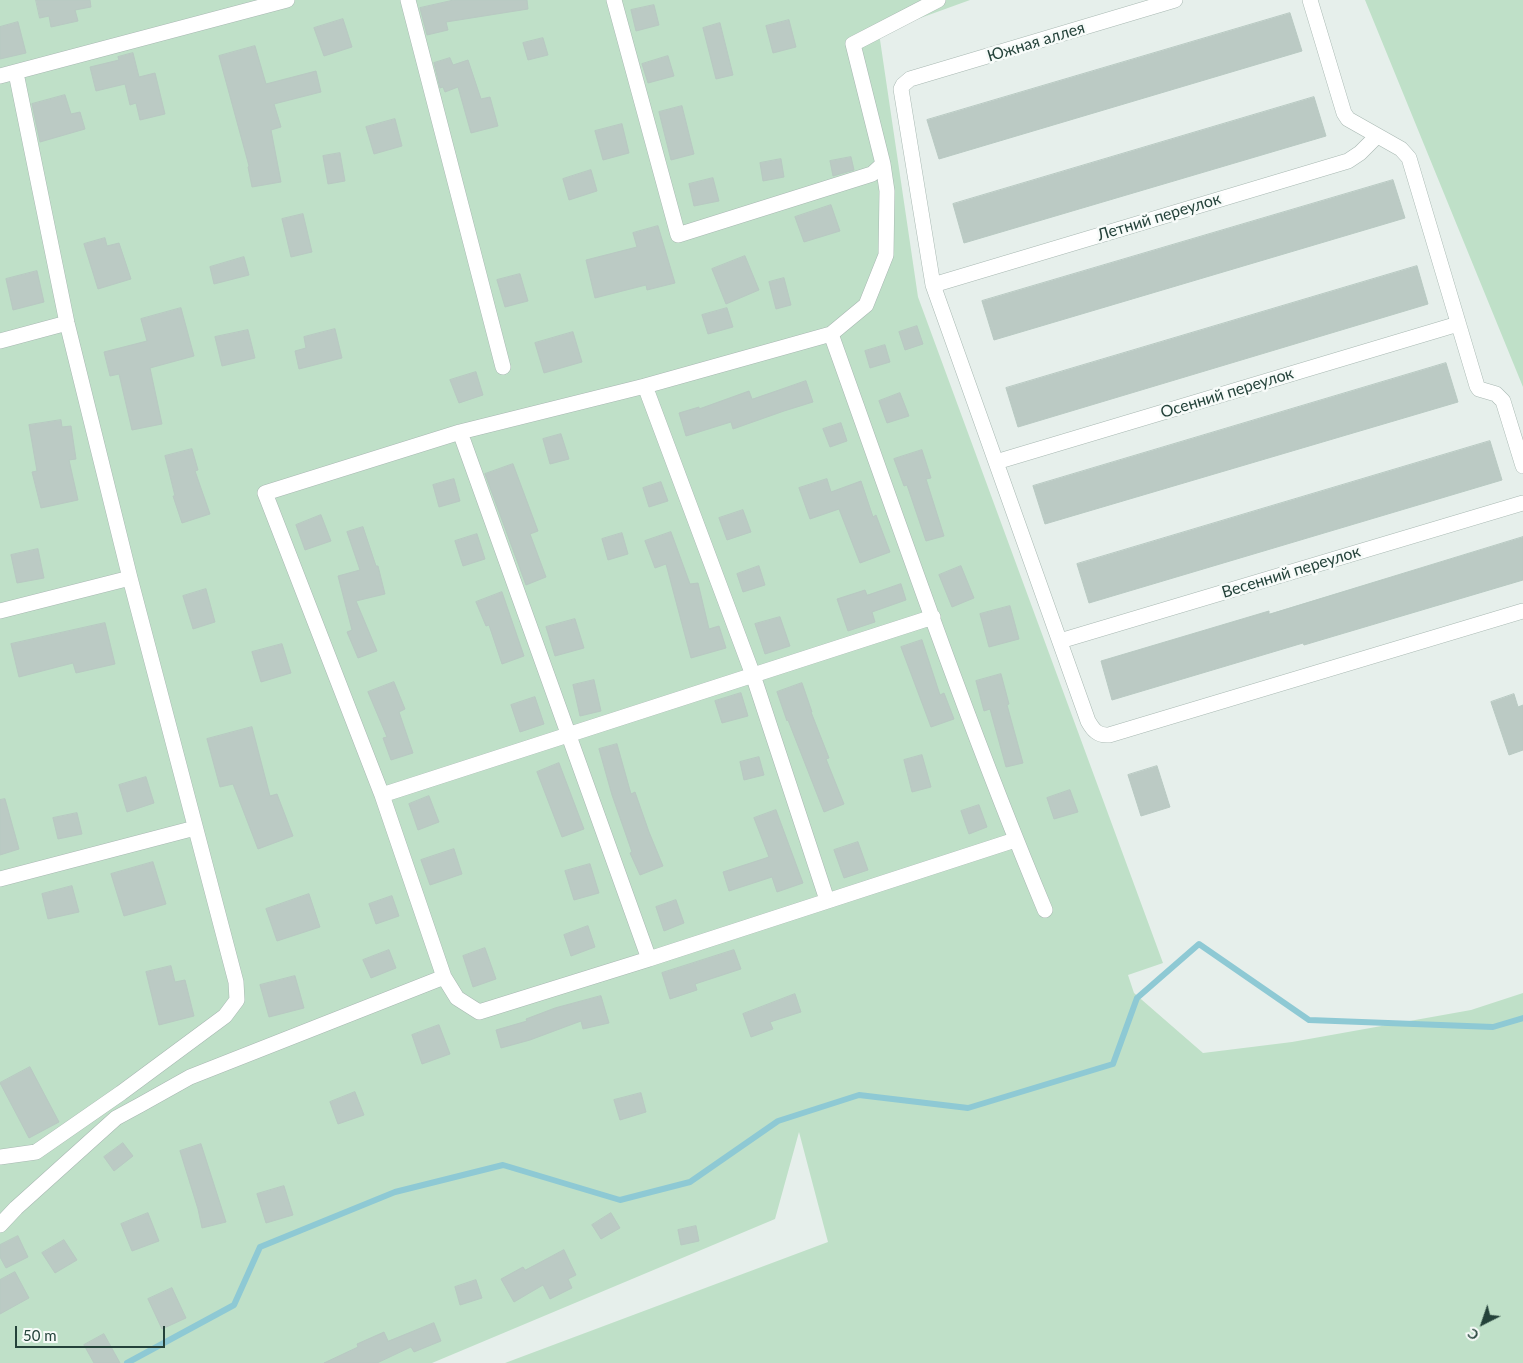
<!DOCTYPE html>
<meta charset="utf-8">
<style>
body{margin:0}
#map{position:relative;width:1523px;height:1363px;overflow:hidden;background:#e6efeb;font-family:Lato,sans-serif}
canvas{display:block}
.north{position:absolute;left:1458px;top:1298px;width:50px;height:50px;-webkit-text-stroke:4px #f7fbf9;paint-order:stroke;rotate:221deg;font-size:14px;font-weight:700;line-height:20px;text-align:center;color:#24423a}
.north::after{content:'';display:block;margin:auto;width:18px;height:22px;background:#24423a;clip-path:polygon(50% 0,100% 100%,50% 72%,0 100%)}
.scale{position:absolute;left:15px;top:1326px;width:150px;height:22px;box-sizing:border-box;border:2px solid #24423a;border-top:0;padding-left:6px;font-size:15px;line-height:18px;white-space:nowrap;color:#24423a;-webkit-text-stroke:4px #f7fbf9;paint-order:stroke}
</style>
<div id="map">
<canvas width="1523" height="1363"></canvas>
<div class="north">С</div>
<div class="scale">50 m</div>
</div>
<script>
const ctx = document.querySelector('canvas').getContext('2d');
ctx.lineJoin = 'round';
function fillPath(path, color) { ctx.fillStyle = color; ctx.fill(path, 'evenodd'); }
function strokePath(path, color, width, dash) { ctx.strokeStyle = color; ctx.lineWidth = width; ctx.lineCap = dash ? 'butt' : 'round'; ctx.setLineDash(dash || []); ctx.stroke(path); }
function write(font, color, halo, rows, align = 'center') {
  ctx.font = font + ' Lato,sans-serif'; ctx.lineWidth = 5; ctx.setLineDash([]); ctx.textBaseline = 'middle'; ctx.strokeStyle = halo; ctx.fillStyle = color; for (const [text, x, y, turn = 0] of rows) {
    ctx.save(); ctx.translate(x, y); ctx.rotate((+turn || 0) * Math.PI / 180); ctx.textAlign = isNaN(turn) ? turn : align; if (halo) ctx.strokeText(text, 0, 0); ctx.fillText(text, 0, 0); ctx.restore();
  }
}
fillPath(new Path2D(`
 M 0,0 L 970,0 L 879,33 L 918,297 L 1163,963 L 1128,975 L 1134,993 L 1203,1053 L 1292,1042 L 1471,1010 L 1523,993 L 1523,1363 L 505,1363 L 828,1242 L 799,1132 L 775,1219 L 432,1363 L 0,1363 Z
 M 1365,0 L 1523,0 L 1523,387 Z`), '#bfe0c8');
strokePath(new Path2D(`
 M 127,1363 L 234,1305 L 260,1247 L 395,1192 L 503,1165 L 620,1200 L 690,1182 L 778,1121 L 859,1095 L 968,1108 L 1113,1064 L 1137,998 L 1199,944 L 1309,1020 L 1493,1027 L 1523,1018`), '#8ec9d4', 6);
const building = new Path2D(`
 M 36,0 L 90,0 L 91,7 L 75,10 L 78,21 L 51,27 L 49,16 L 40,18 Z
 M 454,0 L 527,0 L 528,9 L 446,22 L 448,30 L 427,35 L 420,8 Z
 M 654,5 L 659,25 L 636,31 L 631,10 Z
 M 1290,13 L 1302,51 L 939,159 L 927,120 Z
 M 343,19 L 352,47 L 324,56 L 314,28 Z
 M 789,20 L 796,47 L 773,53 L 766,26 Z
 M 18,22 L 26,53 L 0,59 L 0,27 Z
 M 720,23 L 733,75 L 716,79 L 703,28 Z
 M 543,38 L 548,55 L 528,60 L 523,43 Z
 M 255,46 L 266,84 L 316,71 L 321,92 L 274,104 L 281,127 L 271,130 L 281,182 L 252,187 L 248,167 L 249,166 L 219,56 Z
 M 133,53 L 139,77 L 155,73 L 165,114 L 140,120 L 136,103 L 130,105 L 125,84 L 96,91 L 90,67 L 119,60 L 118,57 Z
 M 668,56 L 674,76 L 648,83 L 642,64 Z
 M 450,58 L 453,65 L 468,60 L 481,99 L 490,97 L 498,126 L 471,133 L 458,87 L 445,92 L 443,87 L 440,88 L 434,63 Z
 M 65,95 L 71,114 L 80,112 L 85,129 L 40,142 L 32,104 Z
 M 1314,97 L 1326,136 L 964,243 L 953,204 Z
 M 682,106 L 694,154 L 671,160 L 659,112 Z
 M 395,119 L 402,146 L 374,154 L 366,127 Z
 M 622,124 L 629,153 L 603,160 L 595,131 Z
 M 340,153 L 345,181 L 328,184 L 323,156 Z
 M 851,157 L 854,170 L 833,176 L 830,161 Z
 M 781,159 L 784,177 L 763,181 L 760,163 Z
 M 591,170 L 597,191 L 569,200 L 563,179 Z
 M 713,178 L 719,201 L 694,206 L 689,184 Z
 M 1393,180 L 1405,218 L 994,340 L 982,301 Z
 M 831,205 L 840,231 L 804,242 L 795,217 Z
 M 303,214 L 312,252 L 291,257 L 282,219 Z
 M 658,226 L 675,283 L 647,290 L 646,285 L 595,298 L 586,260 L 637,247 L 633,233 Z
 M 105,238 L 107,246 L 119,243 L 131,279 L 98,289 L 84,244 Z
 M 745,256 L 759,290 L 726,304 L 712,269 Z
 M 244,257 L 249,275 L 214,284 L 210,267 Z
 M 1417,266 L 1428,304 L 1018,427 L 1006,388 Z
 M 37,271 L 44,302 L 13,310 L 6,279 Z
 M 520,274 L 528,301 L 505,307 L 497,280 Z
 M 784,278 L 791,305 L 776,309 L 769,282 Z
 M 181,308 L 194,356 L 150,368 L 162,424 L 132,430 L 119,374 L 110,376 L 104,352 L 147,341 L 141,319 Z
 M 727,308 L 733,327 L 708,334 L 702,315 Z
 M 917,326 L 923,344 L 905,350 L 899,332 Z
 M 335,329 L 342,358 L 299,369 L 295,351 L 306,348 L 304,337 Z
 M 248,330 L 255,358 L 222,366 L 215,337 Z
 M 573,332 L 582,362 L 544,373 L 535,343 Z
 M 885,345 L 890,362 L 870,368 L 865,351 Z
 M 1446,363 L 1458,402 L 1045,524 L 1033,486 Z
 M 476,372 L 483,395 L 459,403 L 450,380 Z
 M 806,381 L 813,402 L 784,411 L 733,429 L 731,422 L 686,436 L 679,413 L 699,407 L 699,409 L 749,391 L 752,399 Z
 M 900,393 L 909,416 L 887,423 L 879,401 Z
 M 61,420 L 62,427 L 71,426 L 76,459 L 69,460 L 78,500 L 41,508 L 32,472 L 37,471 L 29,425 Z
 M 841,423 L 847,441 L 830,447 L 823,429 Z
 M 561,434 L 569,459 L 550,464 L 543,439 Z
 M 1490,441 L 1502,480 L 1089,603 L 1077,564 Z
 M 192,449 L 198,470 L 195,471 L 210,514 L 182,523 L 173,496 L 175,496 L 165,456 Z
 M 922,450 L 931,478 L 926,479 L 944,536 L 926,541 L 907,485 L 904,486 L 894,459 Z
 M 513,464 L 538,531 L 530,534 L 546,577 L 526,585 L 485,474 Z
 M 454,479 L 460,501 L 439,507 L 433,485 Z
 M 827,479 L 831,492 L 861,481 L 873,517 L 876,515 L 890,552 L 860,563 L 839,509 L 810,519 L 799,488 Z
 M 661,482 L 668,501 L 649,507 L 643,488 Z
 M 743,510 L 751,532 L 727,540 L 719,518 Z
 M 321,515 L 331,541 L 305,550 L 296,525 Z
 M 363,527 L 376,566 L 378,566 L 385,594 L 356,601 L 377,651 L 358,658 L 347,632 L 352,630 L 338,576 L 360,570 L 347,532 Z
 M 671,532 L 690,584 L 698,583 L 709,629 L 719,626 L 726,648 L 691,658 L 666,564 L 655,568 L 645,541 Z
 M 622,533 L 628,554 L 608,560 L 602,539 Z
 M 477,534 L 485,559 L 463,566 L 455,541 Z
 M 1523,537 L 1523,580 L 1304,645 L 1303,643 L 1112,700 L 1101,661 L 1269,611 L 1269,614 Z
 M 38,549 L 44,578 L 17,583 L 11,555 Z
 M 759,566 L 765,585 L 743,592 L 737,574 Z
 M 961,566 L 974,598 L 952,607 L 939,575 Z
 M 901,584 L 906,600 L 872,612 L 875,622 L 848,631 L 837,599 L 865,590 L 867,595 Z
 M 206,589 L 215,622 L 193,629 L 183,596 Z
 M 502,592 L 524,656 L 502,664 L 489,625 L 486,626 L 476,602 Z
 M 1010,606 L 1019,639 L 989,647 L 980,614 Z
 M 780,617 L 790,646 L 765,654 L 755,624 Z
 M 575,619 L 584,648 L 555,656 L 546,627 Z
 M 105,623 L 115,664 L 76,673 L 73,663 L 19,677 L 11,644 Z
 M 922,640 L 940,695 L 944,693 L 954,719 L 931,727 L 901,647 Z
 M 282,644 L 291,673 L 261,682 L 252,652 Z
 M 1001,674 L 1009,704 L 1007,705 L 1023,763 L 1006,767 L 990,709 L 984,711 L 976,681 Z
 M 594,680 L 601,711 L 580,716 L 573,685 Z
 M 394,682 L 405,709 L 399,712 L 413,753 L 391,760 L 383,738 L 387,737 L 368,692 Z
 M 802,683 L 812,712 L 811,712 L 829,758 L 826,759 L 844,804 L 824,812 L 788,720 L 787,721 L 777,692 Z
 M 741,693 L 748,716 L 722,723 L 715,701 Z
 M 1514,694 L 1518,707 L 1523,705 L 1523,750 L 1509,755 L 1491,702 Z
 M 535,697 L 544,724 L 520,732 L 511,705 Z
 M 252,727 L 270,796 L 277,794 L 293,836 L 258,849 L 233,784 L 220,787 L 207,739 Z
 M 617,744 L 631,794 L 635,792 L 649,832 L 663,866 L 640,875 L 630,853 L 632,852 L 612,795 L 599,749 Z
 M 922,755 L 931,787 L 912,792 L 904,760 Z
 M 759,757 L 764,775 L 744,780 L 740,762 Z
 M 559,763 L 584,829 L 562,837 L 537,772 Z
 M 1157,766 L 1170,807 L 1141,816 L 1128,775 Z
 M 146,777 L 154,803 L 127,812 L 119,785 Z
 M 1070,790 L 1078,812 L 1054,819 L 1047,798 Z
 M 429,796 L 439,822 L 418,830 L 409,804 Z
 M 5,799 L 19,849 L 0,855 L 0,800 Z
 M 979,805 L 987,827 L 969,834 L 961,811 Z
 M 776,810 L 803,883 L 777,892 L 772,877 L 729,891 L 723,872 L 769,857 L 754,818 Z
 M 77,813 L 82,834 L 58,839 L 53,818 Z
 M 858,842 L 868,870 L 844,878 L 834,850 Z
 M 454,849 L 462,874 L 430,885 L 421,860 Z
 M 153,862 L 166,904 L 124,916 L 111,874 Z
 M 590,864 L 599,893 L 574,900 L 565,871 Z
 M 72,886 L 79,912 L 48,919 L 42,894 Z
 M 309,894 L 320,927 L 277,941 L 266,909 Z
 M 392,896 L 399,916 L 376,924 L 369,904 Z
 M 676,900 L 684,923 L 664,931 L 656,907 Z
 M 588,926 L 595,947 L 571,956 L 564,935 Z
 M 485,948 L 496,979 L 473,987 L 463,956 Z
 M 389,950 L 396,968 L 371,978 L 363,960 Z
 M 734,950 L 741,969 L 695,984 L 697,990 L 670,999 L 662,973 Z
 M 171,966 L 175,982 L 185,980 L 194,1016 L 159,1025 L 146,972 Z
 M 295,976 L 304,1008 L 269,1017 L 260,985 Z
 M 795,994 L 801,1012 L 770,1022 L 773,1029 L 751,1037 L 743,1014 Z
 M 601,996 L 609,1023 L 583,1029 L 581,1021 L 530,1040 L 501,1048 L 496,1030 L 527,1021 L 526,1019 L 555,1008 Z
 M 439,1025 L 450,1054 L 422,1064 L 412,1035 Z
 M 30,1067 L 59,1122 L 29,1138 L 0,1083 Z
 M 355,1092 L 364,1115 L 338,1124 L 330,1102 Z
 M 641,1093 L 646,1112 L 620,1120 L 614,1100 Z
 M 123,1143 L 133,1156 L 114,1171 L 104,1157 Z
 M 201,1144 L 226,1222 L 202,1228 L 198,1209 L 180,1151 Z
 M 284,1186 L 293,1215 L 266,1223 L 257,1194 Z
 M 148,1213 L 159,1241 L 132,1251 L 121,1224 Z
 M 611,1213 L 620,1228 L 601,1239 L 592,1225 Z
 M 696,1226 L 699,1241 L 681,1245 L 678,1230 Z
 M 18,1236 L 28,1257 L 6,1268 L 0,1257 L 0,1245 Z
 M 64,1240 L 77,1260 L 55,1273 L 42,1253 Z
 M 564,1250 L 576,1275 L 568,1279 L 572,1288 L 550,1299 L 543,1285 L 514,1302 L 501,1279 L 523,1267 L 525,1270 Z
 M 15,1272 L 29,1298 L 0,1314 L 0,1280 Z
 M 476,1280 L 482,1298 L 460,1305 L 455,1287 Z
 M 172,1288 L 186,1318 L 162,1329 L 148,1299 Z
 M 434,1323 L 441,1341 L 414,1352 L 411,1347 L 377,1363 L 324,1363 L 358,1347 L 357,1344 L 384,1332 L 388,1341 Z
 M 104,1334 L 120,1363 L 94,1363 L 84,1345 Z`);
fillPath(building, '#bbcac4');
strokePath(building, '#b8c9c2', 1);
const minor = new Path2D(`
 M 408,0 L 503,367
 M 614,0 L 678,235 L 872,174 L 883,164 L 853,44 L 938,0
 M 1175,0 L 910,79 L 903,85 L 901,89 L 933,285 L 1088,721 C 1093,730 1098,736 1109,735 L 1523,611
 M 1310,0 L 1344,113 L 1348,119 L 1401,149 L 1409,158 L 1477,386 L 1479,389 L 1496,394 L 1503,401 L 1523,466
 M 0,76 L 287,0
 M 883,164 L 887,191 L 886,255 L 866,305 L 831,334 C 900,527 966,721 1045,910
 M 933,285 L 1348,161 L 1360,153 L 1377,136
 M 831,334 L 645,386 L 460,432 L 265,493 L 382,795 L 933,617
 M 0,341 L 67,323
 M 645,386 L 753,675 L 827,900
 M 996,462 L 1458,324
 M 0,611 L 130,578
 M 1060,641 L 1523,503
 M 382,795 L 444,977 L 457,998 L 479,1012 L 649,959 L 460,432
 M 0,879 L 195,828
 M 649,959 L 1015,840
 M 0,1157 L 36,1152 L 121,1093 L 225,1016 L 237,1000 L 236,982 L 130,578 L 67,323 L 16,73
 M 0,1225 L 16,1208 L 116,1118 L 140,1105 L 190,1077 L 444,977`);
strokePath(minor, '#a8b8b2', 16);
strokePath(minor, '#fff', 15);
write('16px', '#24423a', '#f7fbf9', [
 ["Южная аллея",1036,42,-17],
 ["Летний переулок",1159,217,-17],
 ["Осенний переулок",1227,393,-17],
 ["Весенний переулок",1291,572,-17]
]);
</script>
